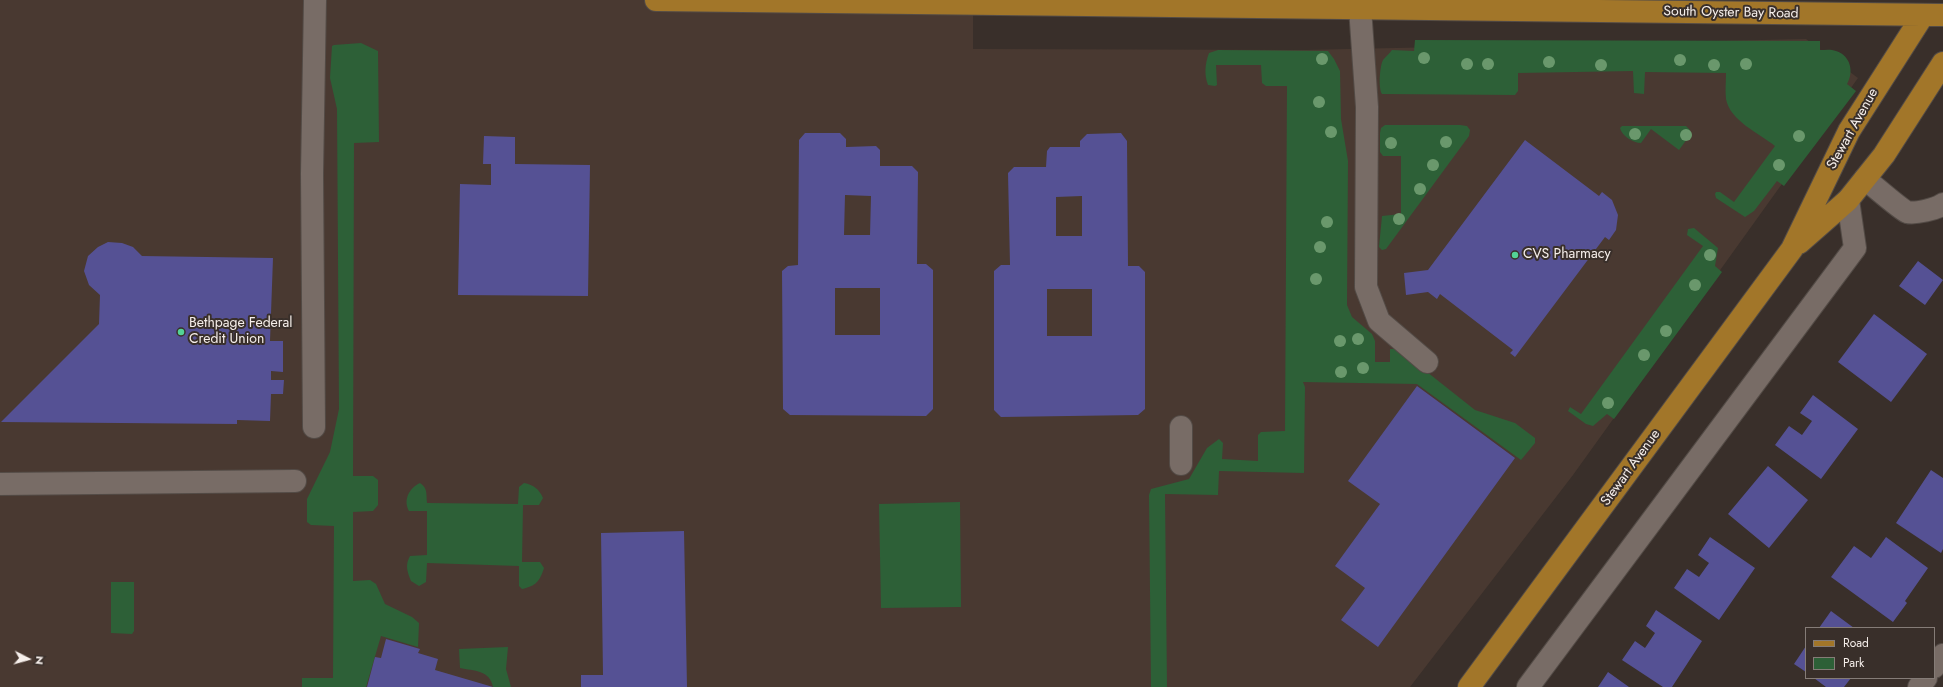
<!DOCTYPE html>
<style>
body{margin:0}
#map{position:relative;width:1943px;height:687px;overflow:hidden;background:#392f2a;font-family:Jost,sans-serif}
canvas{display:block}
.legend{position:absolute;left:1805px;top:627px;width:130px;height:52px;box-sizing:border-box;background:#392f2a;border:1px solid #857c77;margin:0;padding:5px 7px;list-style:none;font-size:12px;color:#f6efeb}
.legend li{display:flex;align-items:center;gap:8px;height:20px}
.legend b{width:20px;border:1px solid #857c77}
.north{position:absolute;left:8px;top:639px;width:40px;height:40px;-webkit-text-stroke:3px #392f2a;paint-order:stroke;rotate:96deg;font-size:11px;font-weight:700;line-height:16px;text-align:center;color:#f6efeb}
.north::after{content:'';display:block;margin:auto;width:14px;height:18px;background:#f6efeb;clip-path:polygon(50% 0,100% 100%,50% 72%,0 100%)}
</style>
<div id="map">
<canvas width="1943" height="687"></canvas>
<ul class="legend">
<li><b style="height:5px;background:#a27629"></b>Road</li>
<li><b style="height:11px;background:#2d6037"></b>Park</li>
</ul>
<div class="north">N</div>
</div>
<script>
const ctx = document.querySelector('canvas').getContext('2d');
ctx.lineJoin = 'round';
function fillPath(path, color) { ctx.fillStyle = color; ctx.fill(path, 'evenodd'); }
function strokePath(path, color, width, dash) { ctx.strokeStyle = color; ctx.lineWidth = width; ctx.lineCap = dash ? 'butt' : 'round'; ctx.setLineDash(dash || []); ctx.stroke(path); }
function write(font, color, halo, rows, align = 'center') {
  ctx.font = font + ' Jost,sans-serif'; ctx.lineWidth = 4; ctx.setLineDash([]); ctx.textBaseline = 'middle'; ctx.strokeStyle = halo; ctx.fillStyle = color; for (const [text, x, y, turn = 0] of rows) {
    ctx.save(); ctx.translate(x, y); ctx.rotate((+turn || 0) * Math.PI / 180); ctx.textAlign = isNaN(turn) ? turn : align; if (halo) ctx.strokeText(text, 0, 0); ctx.fillText(text, 0, 0); ctx.restore();
  }
}
fillPath(new Path2D(`
 M 0,0 L 973,0 L 973,49 L 1304,50 L 1806,39 L 1858,78 L 1573,475 L 1410,687 L 0,687 Z`), '#493931');
fillPath(new Path2D(`
 M 1415,40 L 1820,41 L 1820,50 C 1825,50 1831,49 1836,51 C 1851,56 1854,72 1847,84 L 1856,91 L 1784,186 L 1777,181 L 1754,211 L 1745,217 L 1716,198 L 1715,194 L 1716,192 L 1720,192 L 1734,202 L 1775,146 C 1759,133 1730,121 1726,99 C 1725,91 1726,82 1726,73 L 1645,72 L 1644,94 L 1634,93 L 1633,71 L 1518,73 L 1518,91 L 1515,95 L 1382,94 C 1378,88 1380,65 1383,60 C 1386,56 1390,53 1392,50 L 1414,51 Z
 M 361,43 L 378,51 L 379,142 L 354,143 L 353,476 L 373,476 L 378,480 L 378,505 L 373,511 L 353,512 L 353,581 L 370,580 L 376,584 L 385,604 L 412,617 L 419,623 L 418,647 L 381,636 L 366,687 L 302,687 L 302,678 L 333,678 L 334,526 L 311,525 L 307,522 L 307,499 L 330,452 L 339,409 L 337,109 L 330,78 L 332,46 L 334,45 Z
 M 1218,50 L 1328,51 L 1334,59 L 1340,71 L 1341,119 L 1348,161 L 1347,305 L 1352,317 L 1372,334 L 1375,341 L 1375,362 L 1390,362 L 1390,349 L 1398,349 L 1475,410 L 1515,423 L 1535,438 L 1535,443 L 1521,460 L 1417,384 L 1303,382 L 1305,387 L 1304,473 L 1219,471 L 1218,495 L 1165,494 L 1167,687 L 1151,687 L 1149,495 L 1151,489 L 1189,479 L 1207,448 L 1219,439 L 1223,443 L 1222,459 L 1258,461 L 1258,435 L 1261,432 L 1285,431 L 1287,86 L 1266,86 L 1262,83 L 1261,65 L 1216,65 L 1217,85 L 1215,86 L 1208,85 C 1204,74 1205,64 1209,53 Z
 M 1385,125 L 1460,125 L 1467,126 L 1470,130 L 1469,136 L 1386,249 L 1382,250 L 1379,247 L 1382,216 L 1401,214 L 1401,156 L 1383,156 L 1380,152 L 1380,133 L 1381,128 Z
 M 1622,126 L 1686,126 L 1690,130 L 1690,135 L 1679,150 L 1651,129 L 1641,143 C 1633,143 1622,136 1620,128 Z
 M 1694,228 L 1718,248 L 1715,266 L 1722,272 L 1614,419 L 1607,414 L 1593,426 L 1586,424 L 1568,411 L 1570,407 L 1581,414 L 1703,246 L 1687,235 L 1688,229 Z
 M 420,483 C 428,488 426,494 427,503 L 518,504 L 519,487 L 524,483 C 534,485 539,489 543,498 L 539,505 L 523,505 L 522,562 L 540,562 L 544,568 C 540,581 536,586 522,589 L 519,586 L 519,566 L 427,563 L 426,582 L 419,586 L 411,581 C 407,571 405,565 410,556 L 427,555 L 427,511 L 409,511 C 403,500 409,488 420,483 Z
 M 960,502 L 961,607 L 881,608 L 879,504 Z
 M 111,582 L 134,582 L 134,631 L 132,634 L 111,633 Z
 M 508,647 L 506,669 L 511,687 L 493,687 C 490,670 474,671 460,668 L 459,649 Z`), '#2d6037');
fillPath(new Path2D(`
 M 805,133 L 840,133 L 846,139 L 846,147 L 876,146 L 880,150 L 880,166 L 912,166 L 918,172 L 917,264 L 926,264 L 933,270 L 933,409 L 926,416 L 790,415 L 783,409 L 782,271 L 788,266 L 798,265 L 799,140 ZM 845,195 L 871,196 L 870,235 L 844,235 ZM 835,288 L 880,288 L 880,335 L 835,335 Z
 M 1121,133 L 1127,141 L 1128,266 L 1139,266 L 1145,272 L 1145,409 L 1138,415 L 1001,417 L 994,410 L 994,271 L 1001,265 L 1010,265 L 1008,173 L 1014,167 L 1046,167 L 1047,151 L 1050,147 L 1080,147 L 1080,141 L 1087,134 ZM 1082,196 L 1082,236 L 1056,236 L 1056,197 ZM 1047,289 L 1092,289 L 1092,336 L 1047,336 Z
 M 484,136 L 515,137 L 515,164 L 590,165 L 588,296 L 458,295 L 460,184 L 491,185 L 491,164 L 483,164 Z
 M 1525,140 L 1599,196 L 1602,192 L 1612,200 L 1618,215 L 1616,230 L 1609,240 L 1605,237 L 1515,357 L 1510,353 L 1513,350 L 1440,294 L 1437,299 L 1428,292 L 1406,295 L 1404,273 L 1428,270 Z
 M 108,242 L 122,243 L 133,247 L 142,256 L 273,258 L 270,341 L 283,341 L 283,372 L 271,371 L 271,380 L 284,380 L 283,394 L 271,394 L 270,421 L 237,420 L 237,424 L 1,422 L 99,324 L 100,295 L 89,285 L 84,271 L 88,256 L 98,247 Z
 M 1918,261 L 1943,280 L 1925,305 L 1899,286 Z
 M 1874,314 L 1927,354 L 1891,402 L 1838,362 Z
 M 1417,386 L 1515,458 L 1378,647 L 1341,620 L 1365,588 L 1335,566 L 1380,504 L 1348,481 Z
 M 1813,395 L 1858,429 L 1821,479 L 1775,445 L 1789,426 L 1802,435 L 1812,421 L 1800,413 Z
 M 1768,466 L 1808,500 L 1769,548 L 1728,514 Z
 M 1931,470 L 1943,478 L 1943,549 L 1941,553 L 1896,523 Z
 M 684,531 L 687,687 L 581,687 L 581,675 L 603,675 L 601,533 Z
 M 1710,537 L 1755,568 L 1719,620 L 1674,588 L 1687,569 L 1699,577 L 1709,563 L 1698,555 Z
 M 1886,537 L 1928,568 L 1905,601 L 1907,603 L 1893,622 L 1831,577 L 1854,546 L 1871,558 Z
 M 1656,610 L 1702,641 L 1672,687 L 1663,687 L 1622,660 L 1635,641 L 1645,648 L 1655,633 L 1646,626 Z
 M 1831,611 L 1854,628 L 1819,628 Z
 M 386,639 L 420,649 L 418,653 L 438,659 L 435,670 L 493,687 L 367,687 L 375,657 L 381,658 Z
 M 1806,646 L 1806,672 L 1794,664 Z
 M 1608,672 L 1629,687 L 1598,687 Z
 M 1814,678 L 1851,678 L 1844,687 L 1826,687 Z`), '#555194');
const minor = new Path2D(`
 M 1360,8 L 1367,107 L 1366,287 L 1379,321 L 1427,362
 M 1865,179 C 1873,185 1900,209 1907,212 C 1915,214 1937,209 1943,204
 M 314,427 L 312,174 L 315,0
 M 1181,464 L 1181,427
 M 0,484 L 295,481
 M 1934,667 L 1943,655
 M 1528,687 L 1855,248 L 1848,200
 M 1919,687 L 1926,678`);
const major = new Path2D(`
 M 656,0 L 1943,15
 M 1799,243 L 1848,200 L 1884,155 L 1943,63
 M 1469,687 L 1792,249 L 1849,131 L 1923,15`);
strokePath(minor, '#534b46', 24);
strokePath(major, '#534b46', 24);
strokePath(minor, '#786c66', 22);
strokePath(major, '#a27629', 22);
ctx.fillStyle = '#6a986c';
for (const [x, y] of [
 [1424,58],
 [1322,59],
 [1680,60],
 [1549,62],
 [1467,64],
 [1488,64],
 [1746,64],
 [1601,65],
 [1714,65],
 [1319,102],
 [1331,132],
 [1635,134],
 [1686,135],
 [1799,136],
 [1446,142],
 [1391,143],
 [1433,165],
 [1779,165],
 [1420,189],
 [1399,219],
 [1327,222],
 [1320,247],
 [1710,255],
 [1316,279],
 [1695,285],
 [1666,331],
 [1358,339],
 [1340,341],
 [1644,355],
 [1363,368],
 [1341,372],
 [1608,403]
]) { ctx.beginPath(); ctx.arc(x, y, 6, 0, 2 * Math.PI); ctx.fill(); }
for (const [x, y, r, color] of [
 [1515,255,4,"#53d396"],
 [181,332,4,"#53d396"]
]) { const dot = new Path2D(); dot.arc(x, y, r, 0, 2 * Math.PI); ctx.fillStyle = color; ctx.fill(dot); strokePath(dot, '#392f2a', 1.5); }
write('14px', '#f6efeb', '#392f2a', [
 ["South Oyster Bay Road",1731,13,1],
 ["Stewart Avenue",1853,129,-61],
 ["Stewart Avenue",1631,468,-54]
]);
write('14px', '#f6efeb', '#392f2a', [
 ["CVS Pharmacy",1523,255],
 ["Bethpage Federal",189,324],
 ["Credit Union",189,340]
], 'left');
</script>
